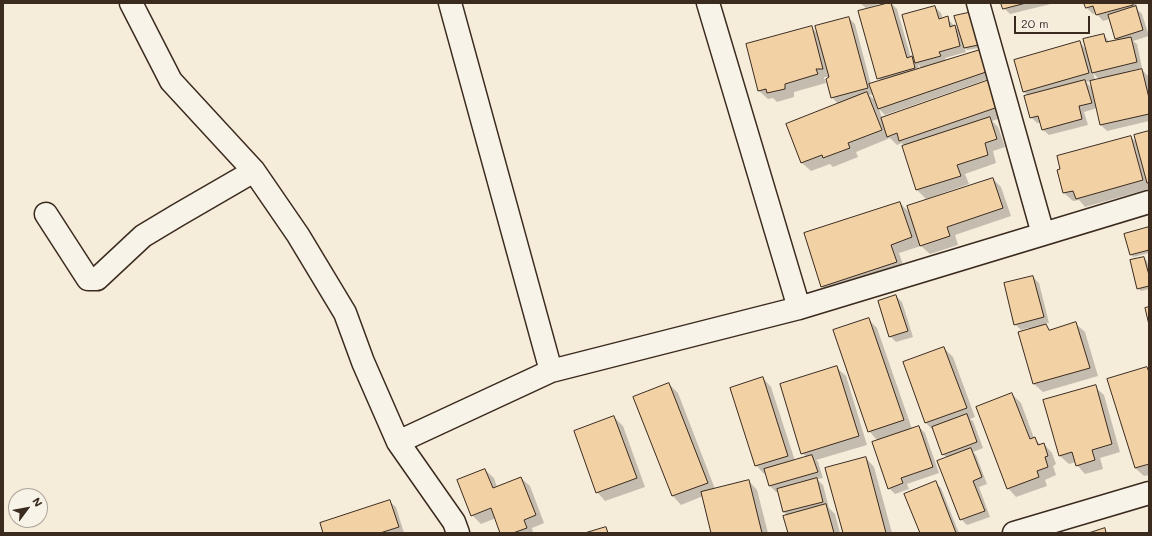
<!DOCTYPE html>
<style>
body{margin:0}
#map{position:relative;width:1152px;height:536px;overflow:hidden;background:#f6ecda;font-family:Mali,sans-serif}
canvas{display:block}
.frame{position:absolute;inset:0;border:4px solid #3b2a1e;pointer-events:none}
.north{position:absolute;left:8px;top:488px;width:40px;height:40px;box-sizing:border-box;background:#f7f3e8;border:1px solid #aca397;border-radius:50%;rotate:58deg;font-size:11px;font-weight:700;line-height:16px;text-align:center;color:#3b2a1e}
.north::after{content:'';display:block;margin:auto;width:14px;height:18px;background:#3b2a1e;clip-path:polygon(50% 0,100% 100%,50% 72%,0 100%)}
.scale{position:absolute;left:1014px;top:16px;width:76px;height:18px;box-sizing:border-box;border:2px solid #3b2a1e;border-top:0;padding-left:5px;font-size:12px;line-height:14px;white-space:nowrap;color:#3b2a1e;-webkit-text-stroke:3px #f7f3e8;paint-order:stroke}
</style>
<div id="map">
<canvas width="1152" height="536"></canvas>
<div class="frame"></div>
<div class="north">N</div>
<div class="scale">20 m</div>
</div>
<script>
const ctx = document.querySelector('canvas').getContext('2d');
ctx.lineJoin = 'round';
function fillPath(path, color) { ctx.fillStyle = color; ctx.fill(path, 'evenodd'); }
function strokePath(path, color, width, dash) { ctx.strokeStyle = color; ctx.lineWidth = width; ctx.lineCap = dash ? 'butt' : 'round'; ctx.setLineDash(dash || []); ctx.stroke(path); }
fillPath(new Path2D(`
 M 860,3 L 881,3 L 866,8 Z
 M 891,3 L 897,9 L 911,58 L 915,61 L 935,7 L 941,13 L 943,19 L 947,18 L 960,32 L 985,47 L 967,50 L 964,47 L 966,52 L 945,58 L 946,62 L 980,51 L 991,78 L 885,115 L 879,109 L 882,118 L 992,80 L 1009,115 L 992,121 L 998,127 L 1005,147 L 993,151 L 996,163 L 965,174 L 969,184 L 926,199 L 917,190 L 903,146 L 905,146 L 902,143 L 897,145 L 890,138 L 856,152 L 858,157 L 833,167 L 830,164 L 811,171 L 802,163 L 787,124 L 838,104 L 832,97 L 830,77 L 824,77 L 826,83 L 794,92 L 794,97 L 777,102 L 773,98 L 768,99 L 759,91 L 811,27 L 818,34 L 849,18 L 855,24 L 871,85 L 882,81 L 878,78 ZM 918,64 L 922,69 L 919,70 ZM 874,94 L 877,102 L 869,95 Z
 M 1002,3 L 1055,3 L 1010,14 L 1004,8 Z
 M 1085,3 L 1136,3 L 1138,10 L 1142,14 L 1149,36 L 1133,41 L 1137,44 L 1142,68 L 1130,71 L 1131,73 L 1142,70 L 1148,76 L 1149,81 L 1149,121 L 1107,131 L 1101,125 L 1097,108 L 1084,112 L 1088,125 L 1049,135 L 1042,129 L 1041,122 L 1037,123 L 1031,117 L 1029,96 L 1024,92 L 1016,61 L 1080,43 L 1087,50 L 1104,35 L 1110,43 L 1118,41 L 1116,38 L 1110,19 L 1103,21 L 1096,13 L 1093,14 L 1087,8 ZM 1093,72 L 1095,75 L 1100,80 L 1095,81 ZM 1090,81 L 1092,88 L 1086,82 Z
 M 1149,132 L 1149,189 L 1085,207 L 1079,200 L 1073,201 L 1064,193 L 1058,170 L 1131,137 L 1137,143 Z
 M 993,179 L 1001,187 L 1011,216 L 955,235 L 958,245 L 930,254 L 921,246 L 899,253 L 905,271 L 831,295 L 822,286 L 900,203 L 911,214 Z
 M 1149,228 L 1149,253 L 1133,257 L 1131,254 Z
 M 1144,258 L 1147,261 L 1149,269 L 1149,289 L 1141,291 L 1138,288 Z
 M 1033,277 L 1039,283 L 1049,323 L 1044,324 L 1051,331 L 1076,324 L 1085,332 L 1098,376 L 1043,392 L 1034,384 L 1019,333 L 1029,330 L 1028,328 L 1021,330 L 1015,324 Z
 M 896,296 L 902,302 L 913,337 L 896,342 L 890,336 Z
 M 868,319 L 877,328 L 912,429 L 919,427 L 925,433 L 939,473 L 907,484 L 909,489 L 895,494 L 889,488 L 878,441 L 869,431 Z
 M 944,348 L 953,357 L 975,417 L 970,419 L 973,421 L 983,448 L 973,452 L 976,455 L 987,484 L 979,487 L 990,517 L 967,525 L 961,519 L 947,458 L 943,454 L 935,432 L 926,423 L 904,362 Z
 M 837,368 L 846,376 L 867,445 L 816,460 L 818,462 L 823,478 L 817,479 L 823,485 L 829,508 L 835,514 L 840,533 L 789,533 L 788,516 L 784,512 L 779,491 L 776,492 L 770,486 L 766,473 L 764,474 L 756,465 L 763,378 L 771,387 L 795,461 L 807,457 L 802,453 Z
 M 1147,368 L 1149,370 L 1149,475 L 1144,476 L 1135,468 Z
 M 669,384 L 678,393 L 715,489 L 749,481 L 757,490 L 768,533 L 712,533 L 703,496 L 681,505 L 673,496 L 635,397 Z
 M 1095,387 L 1104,395 L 1120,452 L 1100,458 L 1103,469 L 1085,474 L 1077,465 L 1076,462 L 1069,464 L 1060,456 Z
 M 1012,394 L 1021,403 L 1034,438 L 1041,445 L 1044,444 L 1052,453 L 1056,464 L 1053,466 L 1056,475 L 1045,480 L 1047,486 L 1016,497 L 1008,488 Z
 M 614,417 L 623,426 L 645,487 L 605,501 L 597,492 Z
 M 866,458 L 874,467 L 892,533 L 844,533 Z
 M 485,470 L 494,478 L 497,487 L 521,478 L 530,486 L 544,523 L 532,528 L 533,533 L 502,533 L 496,518 L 481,524 L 472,515 Z
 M 935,482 L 941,488 L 959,533 L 921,533 Z
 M 389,501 L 396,507 L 404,533 L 324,533 Z`), '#0003');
const building = new Path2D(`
 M 888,3 L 891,3 L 907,58 L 912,56 L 915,68 L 877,79 L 858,11 Z
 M 1001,3 L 1026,3 L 1003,9 Z
 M 1084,3 L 1133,3 L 1133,5 L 1096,15 L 1093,6 L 1086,8 Z
 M 935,6 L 939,19 L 948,16 L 950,27 L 955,25 L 960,46 L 939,52 L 941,56 L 915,63 L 902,15 Z
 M 1136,6 L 1143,30 L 1115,39 L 1108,15 Z
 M 977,11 L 983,44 L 964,48 L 954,16 Z
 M 849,17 L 868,88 L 831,98 L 826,79 L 829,77 L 815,26 Z
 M 812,26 L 823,69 L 816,69 L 818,74 L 785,84 L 785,89 L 767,93 L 766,89 L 758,91 L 746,44 Z
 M 1104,34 L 1106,42 L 1131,37 L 1137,62 L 1092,73 L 1083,39 Z
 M 1080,41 L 1089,73 L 1023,92 L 1014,60 Z
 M 980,50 L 986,72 L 878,109 L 869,84 Z
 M 1142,69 L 1149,98 L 1149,114 L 1100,125 L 1090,81 Z
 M 992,79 L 1001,106 L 899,141 L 897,133 L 887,137 L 881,118 Z
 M 1085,80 L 1092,103 L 1079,106 L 1082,119 L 1042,130 L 1038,116 L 1030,118 L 1024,96 Z
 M 867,92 L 882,130 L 848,143 L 850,148 L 823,158 L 822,155 L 801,163 L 786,124 Z
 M 990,117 L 997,139 L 985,143 L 988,155 L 957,165 L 961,176 L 916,190 L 902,146 Z
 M 1149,131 L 1149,183 L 1147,183 L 1134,135 Z
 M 1131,136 L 1143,180 L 1076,199 L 1073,191 L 1063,193 L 1057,170 L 1060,169 L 1057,156 Z
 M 993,178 L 1003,208 L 947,227 L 950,236 L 920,246 L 907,206 Z
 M 900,202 L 912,237 L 891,245 L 897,262 L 821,287 L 804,233 Z
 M 1149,227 L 1149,250 L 1130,255 L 1124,234 Z
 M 1144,257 L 1149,275 L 1149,286 L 1137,289 L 1130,260 Z
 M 1033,276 L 1044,317 L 1014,325 L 1004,283 Z
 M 896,295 L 908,331 L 889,337 L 878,301 Z
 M 1149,307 L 1149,325 L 1145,308 Z
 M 869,318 L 904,420 L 868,432 L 833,330 Z
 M 1076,322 L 1090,368 L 1033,384 L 1018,332 L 1046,324 L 1049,330 Z
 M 944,347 L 967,408 L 925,423 L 903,362 Z
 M 837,366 L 859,436 L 801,454 L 780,384 Z
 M 1147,367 L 1149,372 L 1149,464 L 1135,468 L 1107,379 Z
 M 763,377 L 788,456 L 755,466 L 730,388 Z
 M 669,383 L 708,483 L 672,496 L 633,397 Z
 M 1096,385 L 1112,444 L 1092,450 L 1095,460 L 1076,466 L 1072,452 L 1059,456 L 1043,400 Z
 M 1012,393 L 1030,439 L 1035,437 L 1038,445 L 1044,443 L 1048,456 L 1045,457 L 1048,467 L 1037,471 L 1039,477 L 1007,489 L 976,407 Z
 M 967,414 L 977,442 L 942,455 L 932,427 Z
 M 614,416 L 637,478 L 596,493 L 574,431 Z
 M 919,426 L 933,467 L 901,478 L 903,483 L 888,489 L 872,442 Z
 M 971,448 L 982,477 L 973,481 L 985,511 L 960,520 L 937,461 Z
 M 812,455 L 818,472 L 769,486 L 764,469 Z
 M 866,457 L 886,533 L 843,533 L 825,468 Z
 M 485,469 L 493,488 L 521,477 L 536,515 L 524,520 L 527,528 L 513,533 L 500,533 L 491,508 L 471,516 L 457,480 Z
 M 817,478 L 823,502 L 783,512 L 777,489 Z
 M 749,480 L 762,533 L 711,533 L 701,492 Z
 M 936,481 L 956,533 L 920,533 L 904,494 Z
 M 390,500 L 399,527 L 380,533 L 323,533 L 320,523 Z
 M 826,504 L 834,533 L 788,533 L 783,516 Z
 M 606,527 L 608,533 L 585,533 Z
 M 1105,528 L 1106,533 L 1089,533 Z`);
fillPath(building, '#f2d1a4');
strokePath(building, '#3b2a1e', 1);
const street = new Path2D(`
 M 131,3 L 171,81 L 254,171 L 298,235 L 345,313 L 363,362 L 398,442 L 454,522 L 458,533
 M 450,3 L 551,371
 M 708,3 L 799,308
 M 978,3 L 1043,234
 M 46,214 L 88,279 L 97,279 L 143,236 L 178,215 L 254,171
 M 398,442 L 551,371 L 799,308 L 1149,202
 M 1014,533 L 1149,493`);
strokePath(street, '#3b2a1e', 25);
strokePath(street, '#f7f3e8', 22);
</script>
